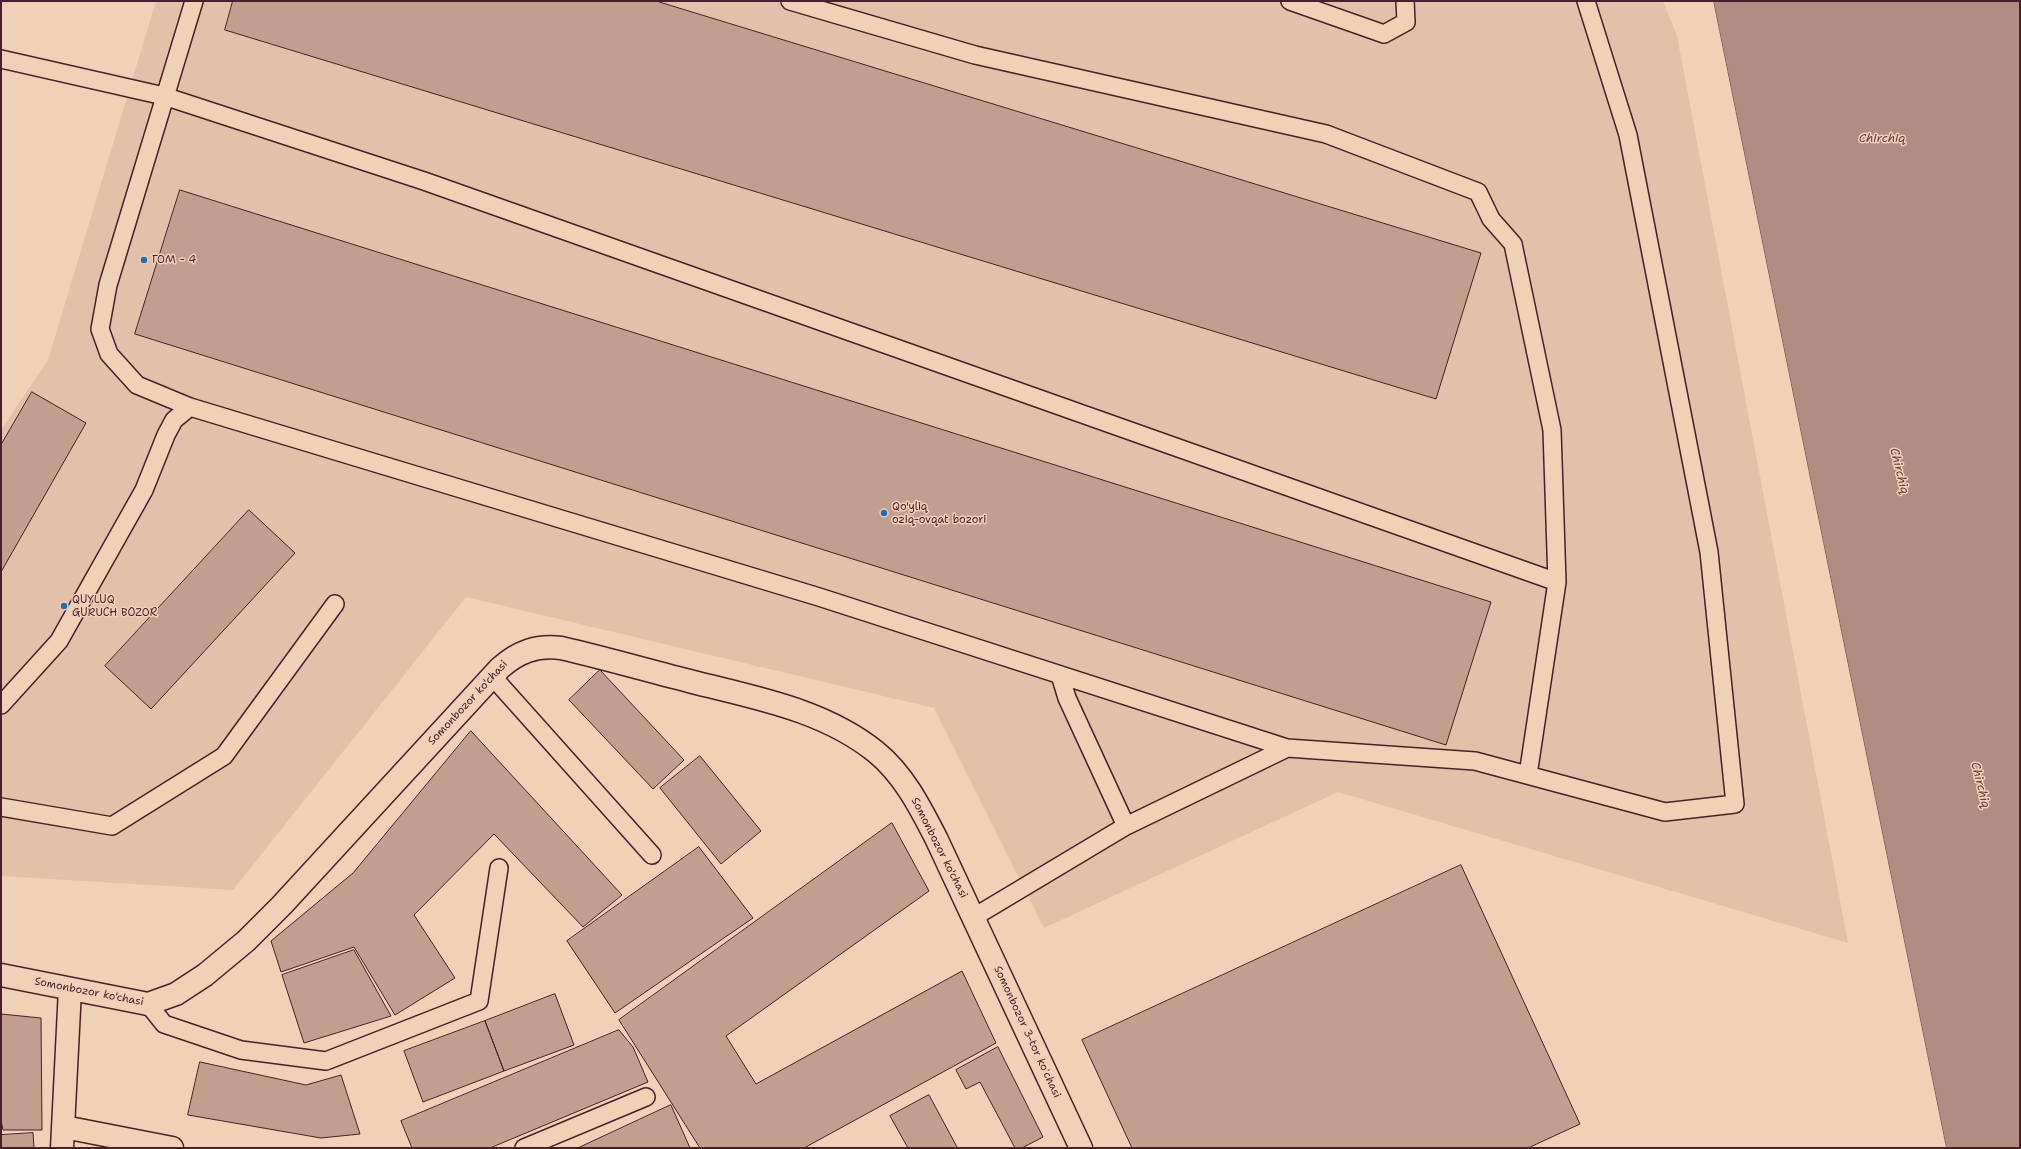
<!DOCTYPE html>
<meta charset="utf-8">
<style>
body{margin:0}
#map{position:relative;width:2021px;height:1149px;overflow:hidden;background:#efd1b5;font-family:"Shantell Sans",sans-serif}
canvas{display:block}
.frame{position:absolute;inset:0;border:2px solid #4a1f2b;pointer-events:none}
</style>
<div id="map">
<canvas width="2021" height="1149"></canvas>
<div class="frame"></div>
</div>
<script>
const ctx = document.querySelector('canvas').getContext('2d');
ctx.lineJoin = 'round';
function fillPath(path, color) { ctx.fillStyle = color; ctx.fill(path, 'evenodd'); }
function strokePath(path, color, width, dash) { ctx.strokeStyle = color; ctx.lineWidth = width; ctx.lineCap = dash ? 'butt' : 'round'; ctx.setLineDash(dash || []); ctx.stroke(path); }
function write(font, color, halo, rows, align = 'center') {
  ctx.font = font + ' "Shantell Sans",sans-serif'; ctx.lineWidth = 3; ctx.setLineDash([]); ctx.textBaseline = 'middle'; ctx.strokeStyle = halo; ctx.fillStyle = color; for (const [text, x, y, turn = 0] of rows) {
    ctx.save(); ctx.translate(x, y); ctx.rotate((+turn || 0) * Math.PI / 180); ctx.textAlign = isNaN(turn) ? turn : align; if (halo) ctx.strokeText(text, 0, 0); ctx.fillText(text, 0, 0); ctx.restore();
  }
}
fillPath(new Path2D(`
 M 156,1 L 1663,1 L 1677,36 L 1848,943 L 1338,792 L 1044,928 L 934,708 L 466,597 L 233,890 L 1,876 L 1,430 L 48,360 Z`), '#e1c2a9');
const water = new Path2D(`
 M 1714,1 L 2020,1 L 2020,1148 L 1947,1148 Z`);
fillPath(water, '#b08d81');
strokePath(water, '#87615f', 1);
const building = new Path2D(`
 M 233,1 L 656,1 L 1481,253 L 1436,399 L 225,30 Z
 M 180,190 L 1491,602 L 1446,745 L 135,334 Z
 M 32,392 L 86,423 L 1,572 L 1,445 Z
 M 249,510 L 295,553 L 151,709 L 105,666 Z
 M 600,670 L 684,760 L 653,789 L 569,700 Z
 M 471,731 L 622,895 L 583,927 L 494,834 L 414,915 L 455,978 L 395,1015 L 354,947 L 281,972 L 271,941 L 353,873 Z
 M 700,756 L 761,831 L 721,864 L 660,788 Z
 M 892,823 L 929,891 L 726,1036 L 756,1084 L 962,971 L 996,1043 L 804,1148 L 700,1148 L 619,1020 Z
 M 699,847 L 753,918 L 615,1013 L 567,941 Z
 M 1461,865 L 1580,1124 L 1528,1148 L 1132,1148 L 1082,1040 Z
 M 354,950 L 391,1016 L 304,1043 L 282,975 Z
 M 555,994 L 574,1045 L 504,1071 L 485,1021 Z
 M 1,1014 L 41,1018 L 42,1130 L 3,1130 L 1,1120 Z
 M 485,1021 L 504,1071 L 423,1102 L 404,1051 Z
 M 619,1030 L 633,1047 L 648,1082 L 490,1148 L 412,1148 L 401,1121 Z
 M 998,1047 L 1043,1137 L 1022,1148 L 1015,1148 L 980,1082 L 966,1089 L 956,1070 Z
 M 200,1062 L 306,1085 L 341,1075 L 360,1134 L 321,1138 L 188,1115 Z
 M 929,1095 L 957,1147 L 955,1148 L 908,1148 L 890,1116 Z
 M 671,1105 L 690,1148 L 578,1148 Z
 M 33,1133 L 34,1148 L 1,1148 L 1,1135 Z`);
fillPath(building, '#c19f8e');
strokePath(building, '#4a1f2b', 1);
const lane = new Path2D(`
 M 790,1 L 975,55 L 1326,134 L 1478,192 L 1491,219 L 1513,244 L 1552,430 L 1557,582 L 1528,775
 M 1290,1 L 1384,34 L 1406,22 L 1405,1
 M 1,59 L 164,96 L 424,181 L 1557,582
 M 190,407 L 137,385 L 109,354 L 100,329 L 108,285 L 194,1
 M 1060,675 L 1067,698 L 1126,826
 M 492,676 L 652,855
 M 1,705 L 59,641 L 144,490 L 166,435 L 174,420 L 190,407 L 819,597 L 1287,748
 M 1,807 L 112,826 L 224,756 L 335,604
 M 974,917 L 1126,826 L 1287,748 L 1475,761 L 1665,812 L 1735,804 L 1709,552 L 1628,135 L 1586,1
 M 148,1004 L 164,1024 L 241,1050 L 326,1061 L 479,1001 L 499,868
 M 524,1148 L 646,1097`);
const street = new Path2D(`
 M 1,975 L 148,1004 L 176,994 L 205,975 L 246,941 L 282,905 L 500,668 C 518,652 536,645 561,648 C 605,658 649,671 693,682 C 756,698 824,710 876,752 C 904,775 920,807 936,838 L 1081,1148
 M 64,1127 L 172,1148
 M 62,1148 L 70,989`);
strokePath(lane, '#4a1f2b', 20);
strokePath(street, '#4a1f2b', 25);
strokePath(lane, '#efd1b5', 17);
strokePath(street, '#efd1b5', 22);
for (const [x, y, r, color] of [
 [144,260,4,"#1f6fb2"],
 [884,513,4,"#1f6fb2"],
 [64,606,4,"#1f6fb2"]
]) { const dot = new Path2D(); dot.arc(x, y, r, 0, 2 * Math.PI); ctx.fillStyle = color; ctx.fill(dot); strokePath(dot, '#efd1b5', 1.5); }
write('11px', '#4a1f2b', '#efd1b5', [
 ["ГОМ - 4",152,260],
 ["Qo'yliq",892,507],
 ["oziq-ovqat bozori",892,520],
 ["QUYLUQ",72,600],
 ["GURUCH BOZOR",72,613]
], 'left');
write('11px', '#4a1f2b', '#efd1b5', [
 ["Somonbozor ko'chasi",468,703,-47],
 ["Somonbozor ko'chasi",939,848,63],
 ["Somonbozor ko'chasi",89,992,11],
 ["Somonbozor 3-tor koʻchasi",1027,1032,65]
]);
write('italic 12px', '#643a40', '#efd1b5', [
 ["Chirchiq",1882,139],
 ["Chirchiq",1899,471,76],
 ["Chirchiq",1980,785,76]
]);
</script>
